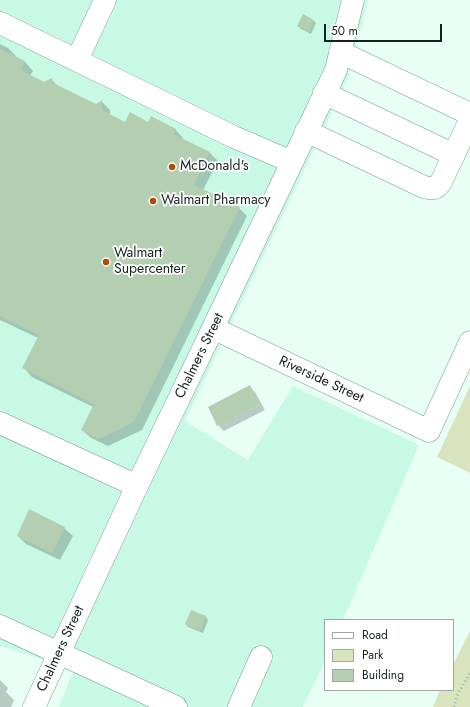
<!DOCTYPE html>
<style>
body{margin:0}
#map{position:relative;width:470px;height:707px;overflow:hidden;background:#e7fff4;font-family:Jost,sans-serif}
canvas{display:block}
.legend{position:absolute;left:324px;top:619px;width:130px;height:72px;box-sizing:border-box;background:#fff;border:1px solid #a1a7a4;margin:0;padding:5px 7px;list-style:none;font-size:12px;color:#13221c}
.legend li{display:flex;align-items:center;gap:8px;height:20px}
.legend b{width:20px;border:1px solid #a1a7a4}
.scale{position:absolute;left:324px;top:24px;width:118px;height:18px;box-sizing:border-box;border:2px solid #13221c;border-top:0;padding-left:5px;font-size:12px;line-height:14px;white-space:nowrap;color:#13221c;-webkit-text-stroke:3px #fff;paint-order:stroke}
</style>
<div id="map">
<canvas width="470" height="707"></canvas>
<ul class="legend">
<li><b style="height:5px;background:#fff"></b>Road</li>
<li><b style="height:11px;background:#d9e4be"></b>Park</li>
<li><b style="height:11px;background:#b4ceb2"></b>Building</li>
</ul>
<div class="scale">50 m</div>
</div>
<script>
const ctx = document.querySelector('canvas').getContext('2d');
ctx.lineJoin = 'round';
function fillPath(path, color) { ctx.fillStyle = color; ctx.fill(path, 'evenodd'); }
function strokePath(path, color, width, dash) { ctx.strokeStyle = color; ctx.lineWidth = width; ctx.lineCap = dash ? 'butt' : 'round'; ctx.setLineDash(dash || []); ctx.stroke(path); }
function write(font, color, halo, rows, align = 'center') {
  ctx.font = font + ' Jost,sans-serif'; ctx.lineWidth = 3.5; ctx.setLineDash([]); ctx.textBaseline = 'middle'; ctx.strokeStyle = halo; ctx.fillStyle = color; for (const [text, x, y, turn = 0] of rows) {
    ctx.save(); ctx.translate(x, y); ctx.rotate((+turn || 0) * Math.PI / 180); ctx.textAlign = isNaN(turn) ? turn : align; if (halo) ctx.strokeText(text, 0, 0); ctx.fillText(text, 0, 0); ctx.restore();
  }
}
fillPath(new Path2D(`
 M 0,0 L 368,0 L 348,78 L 185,421 L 248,460 L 293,386 L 419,445 L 343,620 L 325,620 L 325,661 L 303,707 L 59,707 L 74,669 L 0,646 Z`), '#c8f9e4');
fillPath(new Path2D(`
 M 470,386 L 470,473 L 437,457 Z
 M 470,631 L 470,707 L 433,707 L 440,690 L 453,690 L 453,665 Z`), '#d9e4be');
fillPath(new Path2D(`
 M 303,16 L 314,21 L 316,23 L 311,34 L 301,29 L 298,26 Z
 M 0,44 L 8,48 L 16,56 L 15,58 L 25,62 L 33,71 L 30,76 L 44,83 L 51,79 L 59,87 L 96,105 L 102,102 L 110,110 L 110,115 L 126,123 L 149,123 L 175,129 L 183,138 L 182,139 L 210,153 L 218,161 L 203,190 L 239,208 L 247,216 L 142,430 L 108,446 L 91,438 L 82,430 L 93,407 L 32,377 L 24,368 L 38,338 L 0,320 Z
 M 250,387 L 255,392 L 265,410 L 224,431 L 218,425 L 209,408 Z
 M 64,528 L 73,536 L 60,560 L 26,544 L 18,536 Z
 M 192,611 L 206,617 L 208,620 L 203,633 L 188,627 L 186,624 Z
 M 0,680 L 8,688 L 6,692 L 14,700 L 11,707 L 0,707 Z`), '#0003');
fillPath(new Path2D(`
 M 303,14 L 314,20 L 309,32 L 297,26 Z
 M 0,49 L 25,61 L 21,70 L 44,82 L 52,78 L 53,83 L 96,104 L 102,100 L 102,110 L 125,122 L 130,112 L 148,122 L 151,116 L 176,129 L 173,134 L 210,152 L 194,185 L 240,207 L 134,422 L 99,439 L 81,430 L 94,404 L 22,368 L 39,335 L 0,316 Z
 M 250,385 L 260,404 L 217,426 L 208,407 Z
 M 29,509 L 65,527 L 52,553 L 17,536 Z
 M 191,610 L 206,616 L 200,631 L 185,624 Z`), '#b4ceb2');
const minor = new Path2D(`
 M 0,23 L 234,137 L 292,162
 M 340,52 L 470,114
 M 77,60 L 105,0
 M 324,93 L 454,155
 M 306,131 L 424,187 C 432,189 436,190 441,182 L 470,120
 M 213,328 L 429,431 L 470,342
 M 0,423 L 137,486
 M 0,626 L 176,707
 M 34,707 L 137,486 L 213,328 L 336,70 L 353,0
 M 239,707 L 261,657`);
strokePath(minor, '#789e8e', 23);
strokePath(new Path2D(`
 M 454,707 L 457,696 L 470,673`), '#9cb0a7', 2.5, [1, 3]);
strokePath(minor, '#fff', 22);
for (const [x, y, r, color] of [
 [172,167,4,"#ae4d07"],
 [153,201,4,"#ae4d07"],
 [106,262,4,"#ae4d07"]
]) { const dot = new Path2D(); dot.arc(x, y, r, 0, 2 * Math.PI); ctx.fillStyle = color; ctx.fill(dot); strokePath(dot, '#fff', 1.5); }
write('14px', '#13221c', '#fff', [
 ["McDonald's",180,167],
 ["Walmart Pharmacy",161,201],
 ["Walmart",114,254],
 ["Supercenter",114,270]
], 'left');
write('14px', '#13221c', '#fff', [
 ["Chalmers Street",200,356,-64],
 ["Riverside Street",321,380,25],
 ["Chalmers Street",61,649,-65]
]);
</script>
